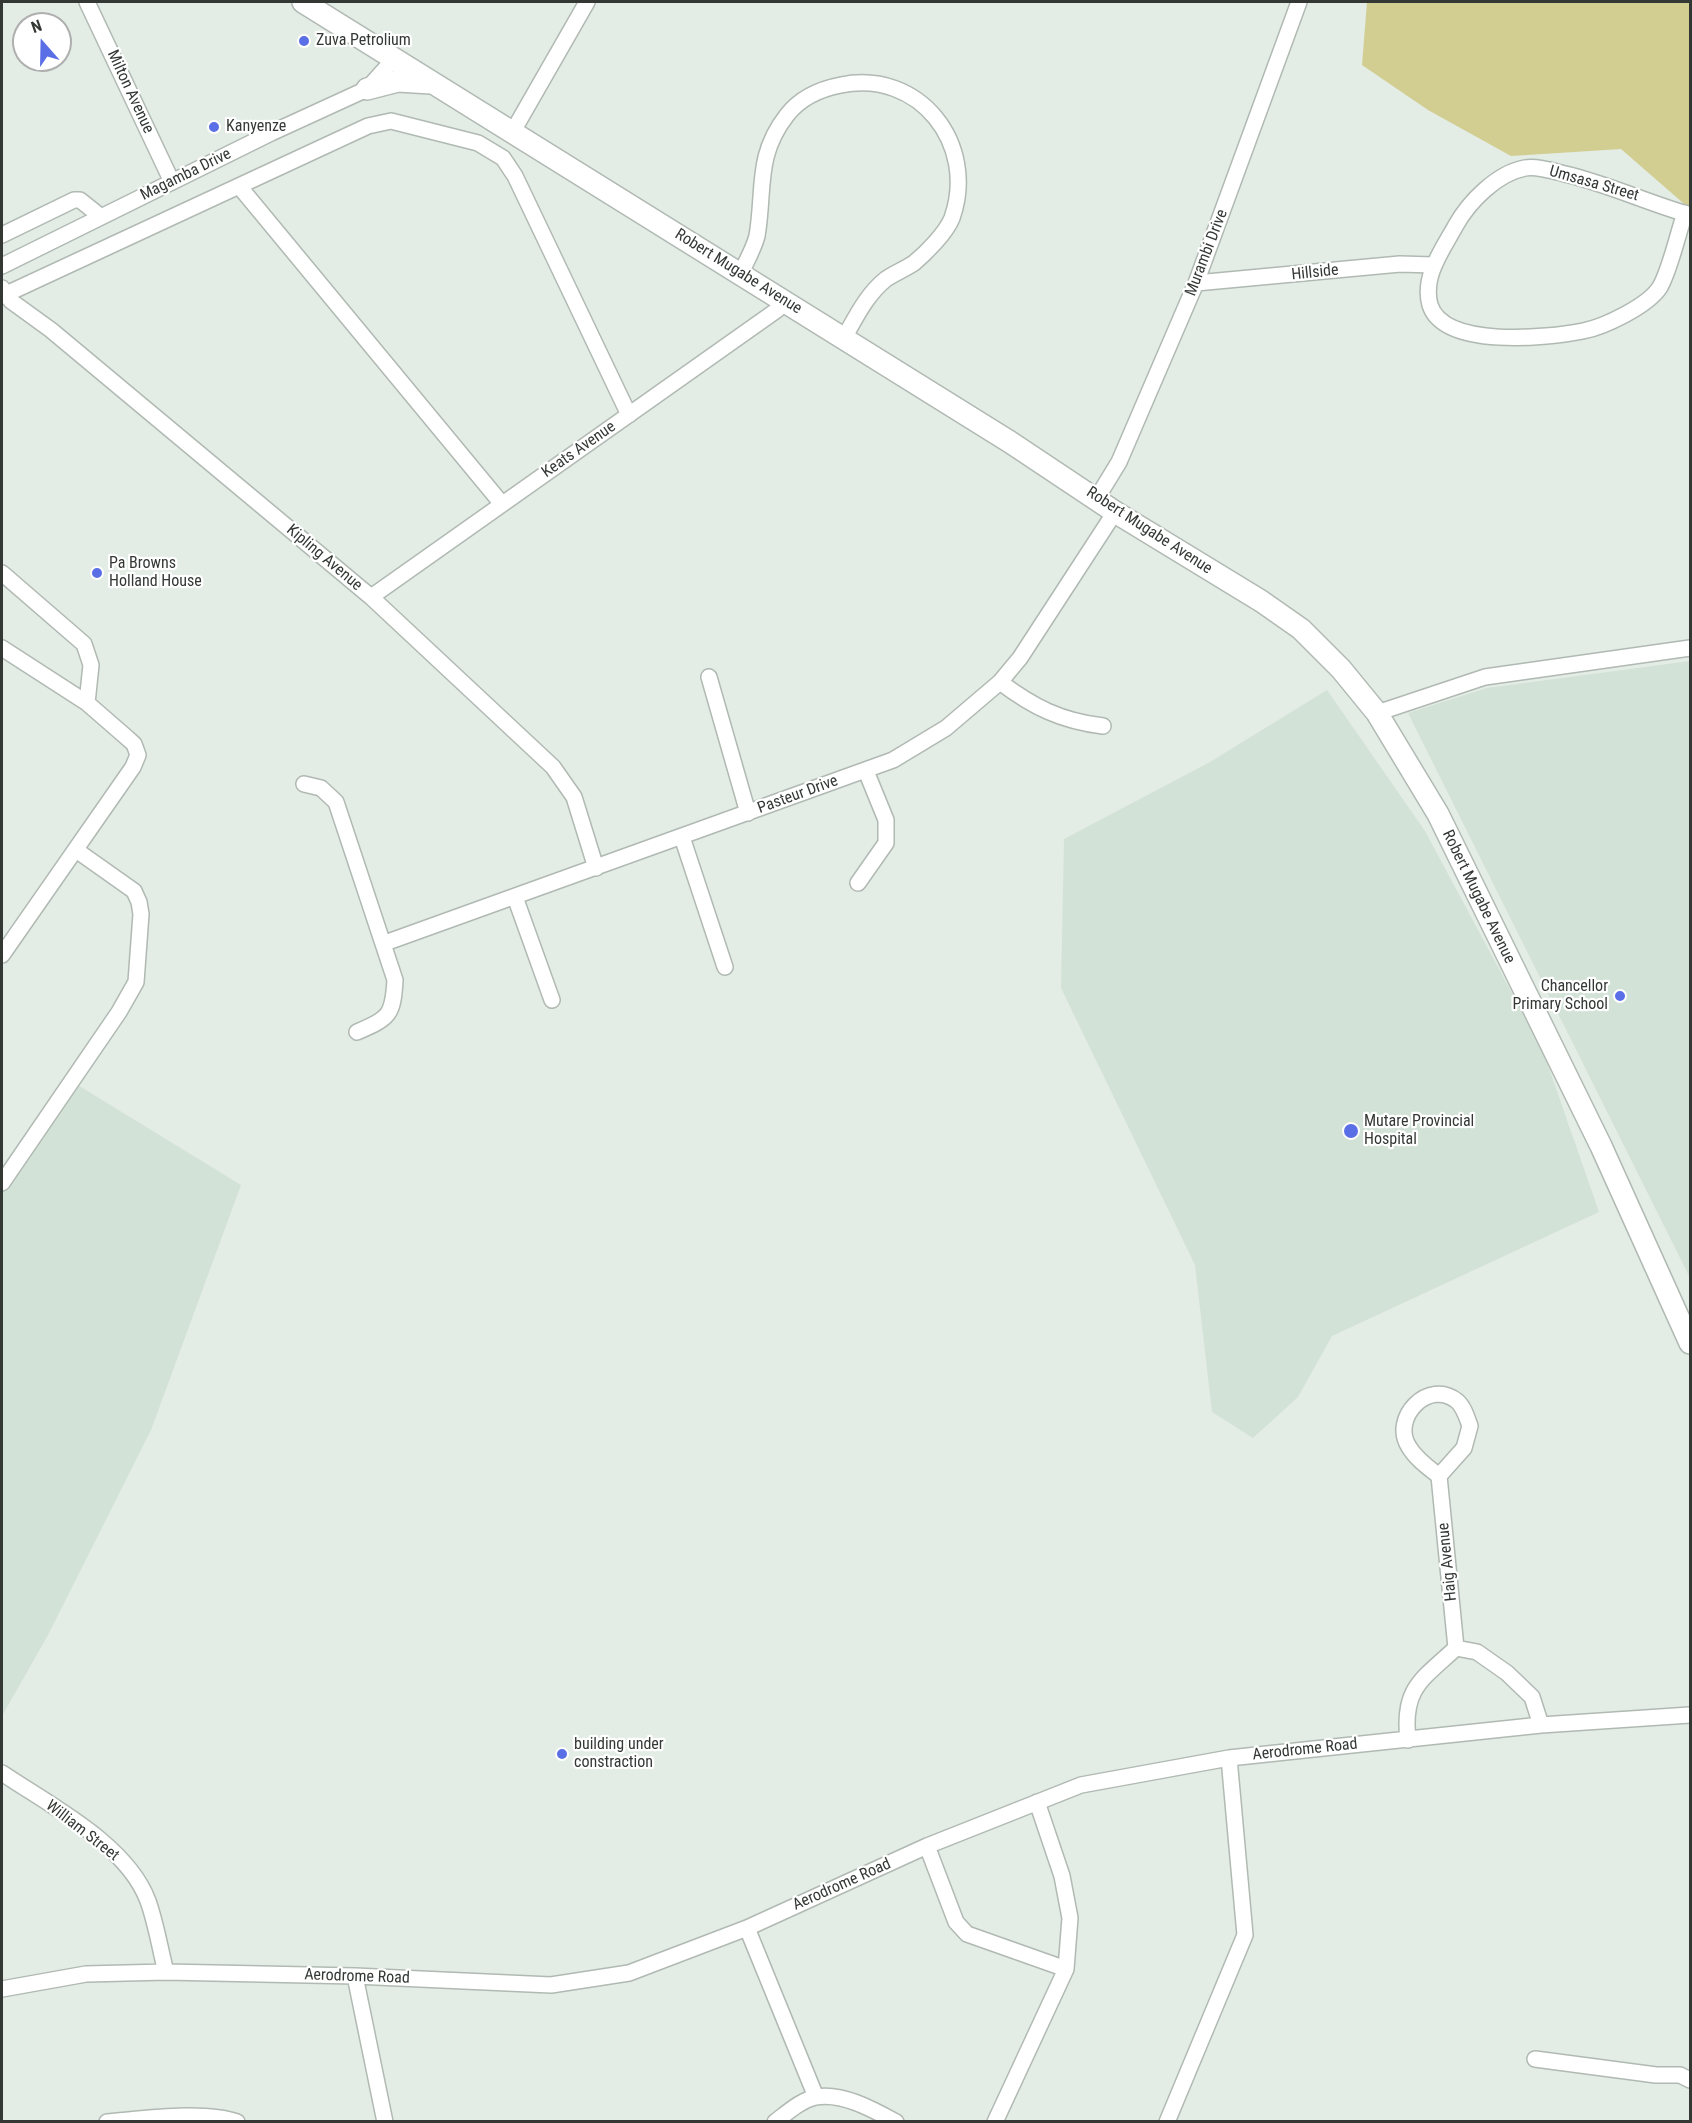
<!DOCTYPE html>
<style>
body{margin:0}
#map{position:relative;width:1692px;height:2123px;overflow:hidden;background:#e3ece5;font-family:"Roboto Condensed",sans-serif}
canvas{display:block}
.frame{position:absolute;inset:0;border:3px solid #343835;pointer-events:none}
.north{position:absolute;left:12px;top:12px;width:60px;height:60px;box-sizing:border-box;background:#fff;border:2px solid #aeafae;border-radius:50%;rotate:340deg;font-size:16px;font-weight:700;line-height:24px;text-align:center;color:#343835}
.north::after{content:'';display:block;margin:auto;width:21px;height:27px;background:#5a6fe6;clip-path:polygon(50% 0,100% 100%,50% 72%,0 100%)}
</style>
<div id="map">
<canvas width="1692" height="2123"></canvas>
<div class="frame"></div>
<div class="north">N</div>
</div>
<script>
const ctx = document.querySelector('canvas').getContext('2d');
ctx.lineJoin = 'round';
function fillPath(path, color) { ctx.fillStyle = color; ctx.fill(path, 'evenodd'); }
function strokePath(path, color, width, dash) { ctx.strokeStyle = color; ctx.lineWidth = width; ctx.lineCap = dash ? 'butt' : 'round'; ctx.setLineDash(dash || []); ctx.stroke(path); }
function write(font, color, halo, rows, align = 'center') {
  ctx.font = font + ' "Roboto Condensed",sans-serif'; ctx.lineWidth = 4.5; ctx.setLineDash([]); ctx.textBaseline = 'middle'; ctx.strokeStyle = halo; ctx.fillStyle = color; for (const [text, x, y, turn = 0] of rows) {
    ctx.save(); ctx.translate(x, y); ctx.rotate((+turn || 0) * Math.PI / 180); ctx.textAlign = isNaN(turn) ? turn : align; if (halo) ctx.strokeText(text, 0, 0); ctx.fillText(text, 0, 0); ctx.restore();
  }
}
fillPath(new Path2D(`
 M 1690,661 L 1690,1278 L 1408,713 L 1487,688 Z
 M 1327,690 L 1425,831 L 1543,1051 L 1599,1212 L 1332,1336 L 1298,1397 L 1253,1438 L 1212,1412 L 1195,1265 L 1061,988 L 1064,839 L 1210,762 Z
 M 76,1084 L 241,1185 L 151,1430 L 48,1635 L 2,1716 L 2,1188 Z`), '#d3e2d6');
fillPath(new Path2D(`
 M 1367,2 L 1690,2 L 1690,209 L 1621,149 L 1511,156 L 1428,110 L 1362,65 Z`), '#d2ce91');
const minor = new Path2D(`
 M 87,2 L 172,182
 M 512,133 L 587,2
 M 239,186 L 502,504
 M 1685,213 C 1678,233 1670,270 1660,287 C 1648,306 1604,327 1583,331 C 1548,338 1444,349 1430,305 C 1422,276 1443,249 1456,225 C 1469,202 1497,173 1525,168 C 1537,166 1553,171 1565,174 C 1608,184 1648,203 1690,215
 M 2,235 L 74,200 L 80,200 L 100,216
 M 2,266 L 271,133 L 367,89 L 395,58
 M 741,273 C 746,262 754,248 757,236 C 765,189 755,156 787,115 C 801,97 820,89 841,85 C 919,69 978,144 952,218 C 946,233 926,253 914,263 C 905,269 895,273 886,279 C 867,294 856,317 844,338
 M 1196,283 L 1400,264 L 1433,265
 M 2,288 L 11,301 L 51,330 L 371,597 L 553,767 L 574,797 L 596,868
 M 2,296 L 368,126 L 391,121 L 478,143 L 503,158 L 515,176 L 629,415
 M 1097,498 L 1119,462 L 1196,283 L 1299,2
 M 2,573 L 84,644 L 91,665 L 87,703
 M 371,597 L 777,310 L 786,301
 M 2,648 L 87,703 L 125,736 L 134,744 L 138,755 L 133,767 L 2,955
 M 709,677 L 748,813
 M 1000,682 C 1033,707 1061,721 1103,726
 M 1377,713 L 1485,677 L 1690,648
 M 304,784 L 321,788 L 336,802 L 395,980 C 393,1016 389,1018 357,1032
 M 682,837 L 725,967
 M 858,883 L 886,843 L 886,820 L 866,771
 M 515,897 L 552,1000
 M 385,943 L 893,760 L 946,728 L 1000,682 L 1020,658 L 1115,512
 M 2,1183 L 119,1012 L 136,982 L 141,914 L 139,902 L 134,891 L 76,850
 M 1439,1476 L 1464,1448 L 1470,1426 C 1467,1418 1464,1407 1457,1401 C 1429,1378 1390,1418 1409,1447 C 1416,1459 1429,1468 1439,1476 L 1456,1648
 M 1408,1740 C 1402,1689 1421,1680 1456,1648 L 1477,1652 L 1507,1673 L 1532,1697 L 1541,1725
 M 2,1773 C 49,1805 127,1844 148,1901 C 156,1923 160,1949 166,1972
 M 927,1846 L 956,1922 L 967,1934 L 1066,1969
 M 747,1928 L 816,2097
 M 355,1976 L 385,2122
 M 2,1989 L 86,1974 L 166,1972 L 355,1976 L 551,1985 L 629,1973 L 747,1928 L 927,1846 L 1081,1785 L 1229,1758 L 1541,1725 L 1690,1715
 M 1535,2059 L 1656,2075 L 1680,2075 L 1690,2080
 M 107,2122 C 143,2119 204,2110 237,2122
 M 775,2122 C 787,2113 801,2100 816,2097 C 842,2092 874,2110 896,2122
 M 995,2122 L 1066,1969 L 1070,1918 L 1062,1876 L 1037,1802
 M 1167,2122 L 1245,1935 L 1229,1758`);
const highway = new Path2D(`
 M 303,2 L 1010,442 L 1115,512 L 1261,601 L 1301,629 L 1341,669 L 1377,713 L 1438,814 L 1601,1146 L 1690,1343
 M 367,89 L 398,81 L 431,83`);
strokePath(minor, '#b1b9b3', 18);
strokePath(highway, '#b1b9b3', 24);
strokePath(minor, '#fff', 15);
strokePath(highway, '#fff', 21);
for (const [x, y, r, color] of [
 [304,41,6,"#5a6fe6"],
 [214,127,6,"#5a6fe6"],
 [97,573,6,"#5a6fe6"],
 [1620,996,6,"#5a6fe6"],
 [1351,1131,8,"#5a6fe6"],
 [562,1754,6,"#5a6fe6"]
]) { const dot = new Path2D(); dot.arc(x, y, r, 0, 2 * Math.PI); ctx.fillStyle = color; ctx.fill(dot); strokePath(dot, '#fff', 2); }
write('16px', '#343835', '#fff', [
 ["Zuva Petrolium",316,41],
 ["Kanyenze",226,127],
 ["Pa Browns",109,564],
 ["Holland House",109,582],
 ["Chancellor",1608,987,"right"],
 ["Primary School",1608,1005,"right"],
 ["Mutare Provincial",1364,1122],
 ["Hospital",1364,1140],
 ["building under",574,1745],
 ["constraction",574,1763]
], 'left');
write('16px', '#343835', '#fff', [
 ["Milton Avenue",130,92,65],
 ["Magamba Drive",186,175,-26],
 ["Umsasa Street",1594,184,16],
 ["Murambi Drive",1207,253,-69],
 ["Robert Mugabe Avenue",738,272,32],
 ["Hillside",1315,273,-6],
 ["Keats Avenue",579,450,-35],
 ["Robert Mugabe Avenue",1149,531,33],
 ["Kipling Avenue",324,558,40],
 ["Pasteur Drive",798,795,-20],
 ["Robert Mugabe Avenue",1478,897,64],
 ["Haig Avenue",1448,1562,-96],
 ["Aerodrome Road",1305,1750,-6],
 ["William Street",82,1831,38],
 ["Aerodrome Road",842,1885,-24],
 ["Aerodrome Road",357,1977,2]
]);
</script>
